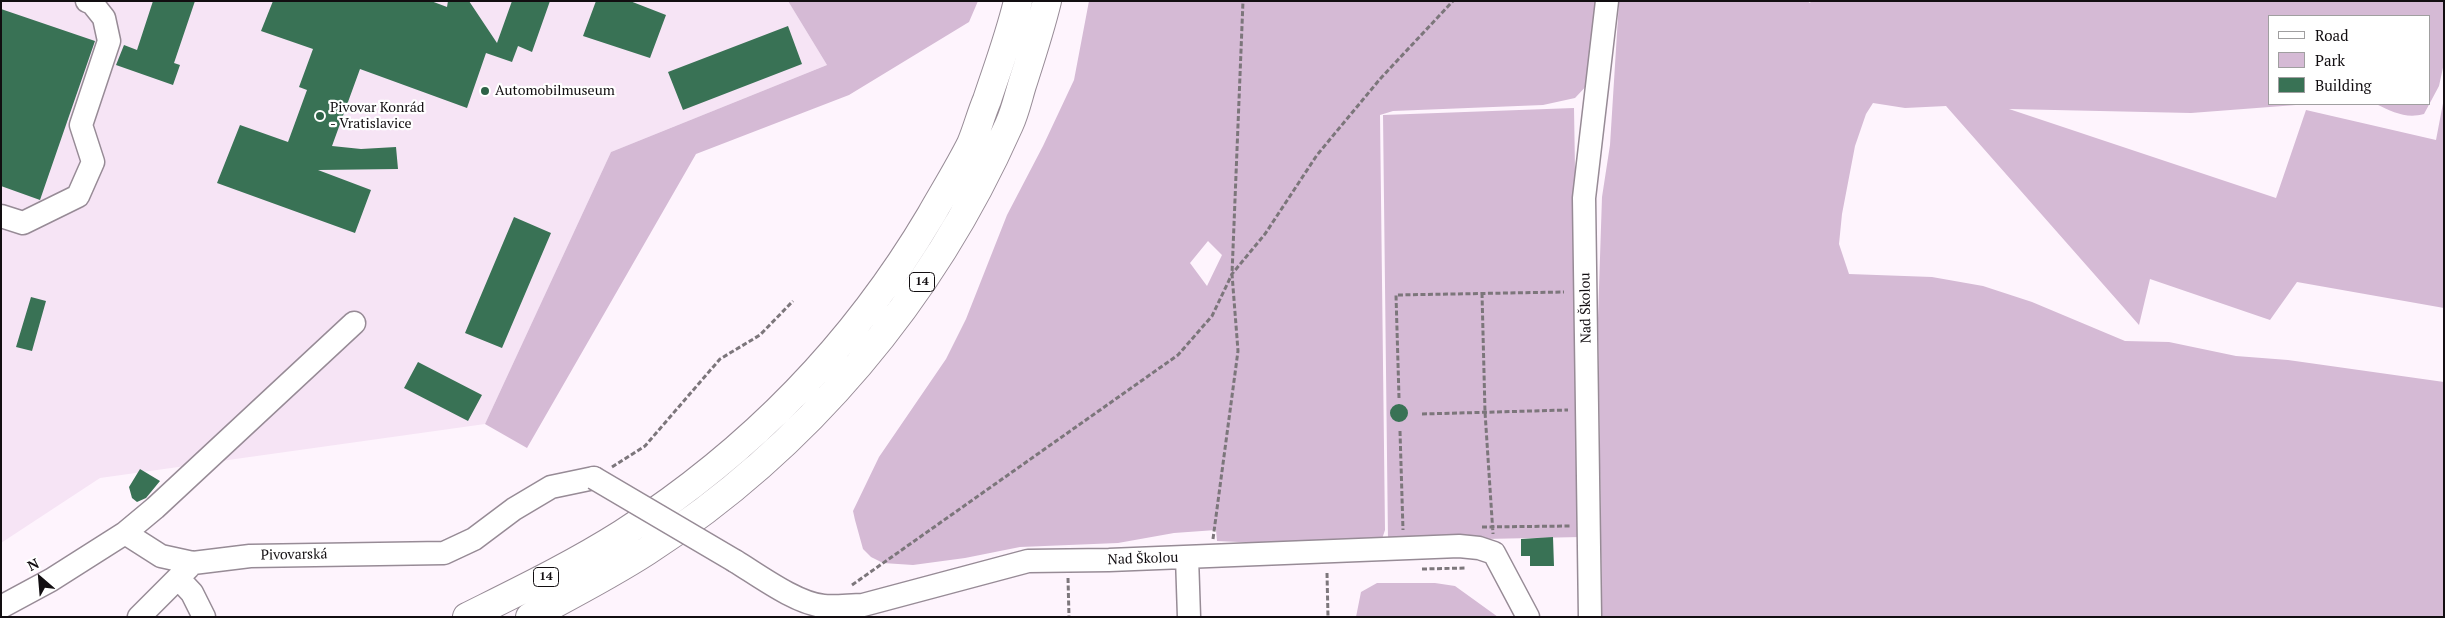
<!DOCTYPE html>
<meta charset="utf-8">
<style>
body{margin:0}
#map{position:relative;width:2445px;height:618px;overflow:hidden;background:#fef4fd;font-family:"PT Serif",serif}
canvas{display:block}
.frame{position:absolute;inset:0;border:2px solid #120e11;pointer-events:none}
.legend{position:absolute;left:2268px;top:15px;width:162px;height:90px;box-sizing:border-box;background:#fff;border:1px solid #a09fa0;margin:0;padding:6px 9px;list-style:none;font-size:15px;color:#120e11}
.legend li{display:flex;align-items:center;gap:10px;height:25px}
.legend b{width:25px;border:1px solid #a09fa0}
.north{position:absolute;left:15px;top:553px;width:50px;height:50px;-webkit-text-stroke:4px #fff;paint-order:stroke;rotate:333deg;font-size:14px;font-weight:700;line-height:20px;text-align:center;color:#120e11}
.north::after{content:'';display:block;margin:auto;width:18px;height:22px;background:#120e11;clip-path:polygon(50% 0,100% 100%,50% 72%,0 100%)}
</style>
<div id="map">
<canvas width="2445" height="618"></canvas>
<div class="frame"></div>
<ul class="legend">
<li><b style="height:6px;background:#fff"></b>Road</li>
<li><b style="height:14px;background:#d5bad5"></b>Park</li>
<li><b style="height:14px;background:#397255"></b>Building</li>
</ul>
<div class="north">N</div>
</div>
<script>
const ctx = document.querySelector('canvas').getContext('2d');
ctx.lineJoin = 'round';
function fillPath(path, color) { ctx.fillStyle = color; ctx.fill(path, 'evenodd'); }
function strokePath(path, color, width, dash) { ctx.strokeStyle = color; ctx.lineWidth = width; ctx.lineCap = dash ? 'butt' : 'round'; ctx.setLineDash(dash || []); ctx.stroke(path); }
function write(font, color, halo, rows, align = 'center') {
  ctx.font = font + ' "PT Serif",serif'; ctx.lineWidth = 4.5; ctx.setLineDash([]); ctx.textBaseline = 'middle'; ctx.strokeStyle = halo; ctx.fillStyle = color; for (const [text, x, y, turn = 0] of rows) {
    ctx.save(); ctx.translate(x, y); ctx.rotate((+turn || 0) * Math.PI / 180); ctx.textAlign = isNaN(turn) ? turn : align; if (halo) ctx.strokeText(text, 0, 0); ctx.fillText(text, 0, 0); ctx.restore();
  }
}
fillPath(new Path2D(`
 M 1,1 L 788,1 L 827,65 L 611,152 L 485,424 L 100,478 L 1,543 Z`), '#f6e4f5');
fillPath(new Path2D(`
 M 788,1 L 978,1 L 969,22 L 849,95 L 696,154 L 527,448 L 485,424 L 611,152 L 827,65 Z
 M 1089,1 L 1596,1 L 1591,81 L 1575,98 L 1543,105 L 1393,111 L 1380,115 L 1385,530 L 1382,539 L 1303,545 L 1217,541 L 1216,530 L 1174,533 L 1118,543 L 1020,547 L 965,558 L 913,565 L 883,563 L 871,557 L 863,549 L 855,520 L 853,511 L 879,457 L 946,359 L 966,319 L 1007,215 L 1043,146 L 1074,80 ZM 1208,241 L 1222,255 L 1207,286 L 1190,263 Z
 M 1619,1 L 1807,1 L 1810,3 L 1811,1 L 2444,1 L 2444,63 L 2439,86 L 2424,114 C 2406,119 2393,112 2376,104 L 2429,104 L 2429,16 L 2269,16 L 2269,104 L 2309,104 L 2191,113 L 2009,109 L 2276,198 L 2306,110 L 2436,140 L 2444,98 L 2444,308 L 2297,282 L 2270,320 L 2150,279 L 2139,325 L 1946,106 L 1905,108 L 1873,103 L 1866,114 L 1855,146 L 1842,214 L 1839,244 L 1849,274 L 1932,277 L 1983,286 L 2032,302 L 2125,341 L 2169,342 L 2236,356 L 2288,360 L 2444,382 L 2444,617 L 1602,617 L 1598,318 L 1602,197 L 1610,145 Z
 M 1574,108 L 1581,537 L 1388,541 L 1383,115 Z
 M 1377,583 L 1435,583 L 1455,586 L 1498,617 L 1356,617 L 1361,592 Z`), '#d5bad5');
fillPath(new Path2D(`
 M 153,1 L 195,1 L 174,63 L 180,65 L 173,85 L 116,65 L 124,45 L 137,50 Z
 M 273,1 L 431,1 L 447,7 L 448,1 L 469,1 L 497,43 L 512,1 L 550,1 L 532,52 L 518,46 L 512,62 L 486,53 L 467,108 L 360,69 L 332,146 L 361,149 L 396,147 L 398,169 L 318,170 L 371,190 L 355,233 L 217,183 L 240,125 L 288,142 L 307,90 L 299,87 L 313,49 L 261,31 Z
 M 596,1 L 630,1 L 666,15 L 650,58 L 583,36 Z
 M 1,9 L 95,41 L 40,200 L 1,186 Z
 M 788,26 L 802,64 L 683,110 L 668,72 Z
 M 514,217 L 551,233 L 502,348 L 465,333 Z
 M 31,297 L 46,301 L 32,351 L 16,347 Z
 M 418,362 L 482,395 L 468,421 L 404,388 Z
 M1390 413a9 9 0 1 1 18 0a9 9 0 1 1-18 0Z
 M 140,469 L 160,481 L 146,498 L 137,502 L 132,498 L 129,487 Z
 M 1553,537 L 1554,566 L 1530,566 L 1530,556 L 1521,556 L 1521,539 Z`), '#397255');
const minor = new Path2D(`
 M 1,216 L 23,223 L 78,196 L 93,162 L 81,125 L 109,41 L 104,18 L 92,3 L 87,1
 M 125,533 L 155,508 L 354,323
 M 1187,557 L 1189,617
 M 735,561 C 758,575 797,604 824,606 C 837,607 850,605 863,605 L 1028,561 L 1109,560 L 1459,546 L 1479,548 L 1494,553 L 1528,617
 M 178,578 L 192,593 L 204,617
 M 1,607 L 51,580 L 125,533 L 161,556 L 193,563 L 250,556 L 444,553 L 474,539 L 514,509 L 551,487 L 594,478
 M 139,617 L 193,563
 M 1590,617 L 1584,198 L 1607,1`);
const highway = new Path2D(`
 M 467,617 C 519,591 573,565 622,534 C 751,451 853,347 931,215 C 944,192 959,168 971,144 C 977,130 981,114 987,100 C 998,67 1010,35 1018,1
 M 530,617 C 569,596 610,575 647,551 C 806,448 932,299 1009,125 C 1015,112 1018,98 1022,85 C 1031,57 1040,30 1047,1`);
strokePath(minor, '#978b96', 25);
strokePath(highway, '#978b96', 30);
strokePath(new Path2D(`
 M 1482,293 L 1485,412 L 1493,534
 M 1399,398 L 1396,295 L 1564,292
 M 1422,414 L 1568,410
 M 1400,431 L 1403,530
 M 612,467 L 645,446 L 720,359 L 760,335 L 793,301
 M 1482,527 L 1570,526
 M 1213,539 L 1238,351 L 1232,274 L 1243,1
 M 1422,569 L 1466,568
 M 1327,573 L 1328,617
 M 1068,578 L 1069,617
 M 852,585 L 1178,355 L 1212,316 L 1232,274 L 1265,234 L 1317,155 L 1380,79 L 1453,1`), '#7c767b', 3, [5, 2.5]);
strokePath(minor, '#fff', 22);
strokePath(highway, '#fff', 28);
const minorBridge = new Path2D(`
 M 594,478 L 735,561`);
strokePath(minorBridge, '#978b96', 25, []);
strokePath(minorBridge, '#fff', 22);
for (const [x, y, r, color] of [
 [485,91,5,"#2d6247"],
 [320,116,5,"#2d6247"]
]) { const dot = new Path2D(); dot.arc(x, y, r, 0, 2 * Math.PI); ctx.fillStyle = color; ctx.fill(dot); strokePath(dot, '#fff', 2); }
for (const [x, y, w] of [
 [922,282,25],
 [546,577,25]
]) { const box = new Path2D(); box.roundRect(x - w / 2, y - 9.5, w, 19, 4); ctx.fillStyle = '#fff'; ctx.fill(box); strokePath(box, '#120e11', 1); }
write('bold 12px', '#120e11', null, [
 ["14",922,282],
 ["14",546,577]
]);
write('14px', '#120e11', '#fff', [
 ["Automobilmuseum",495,91],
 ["Pivovar Konrád",330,108],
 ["- Vratislavice",330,124]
], 'left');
write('14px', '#120e11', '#fff', [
 ["Nad Školou",1586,308,-91],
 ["Pivovarská",294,555,-1],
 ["Nad Školou",1143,559,-2]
]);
</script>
